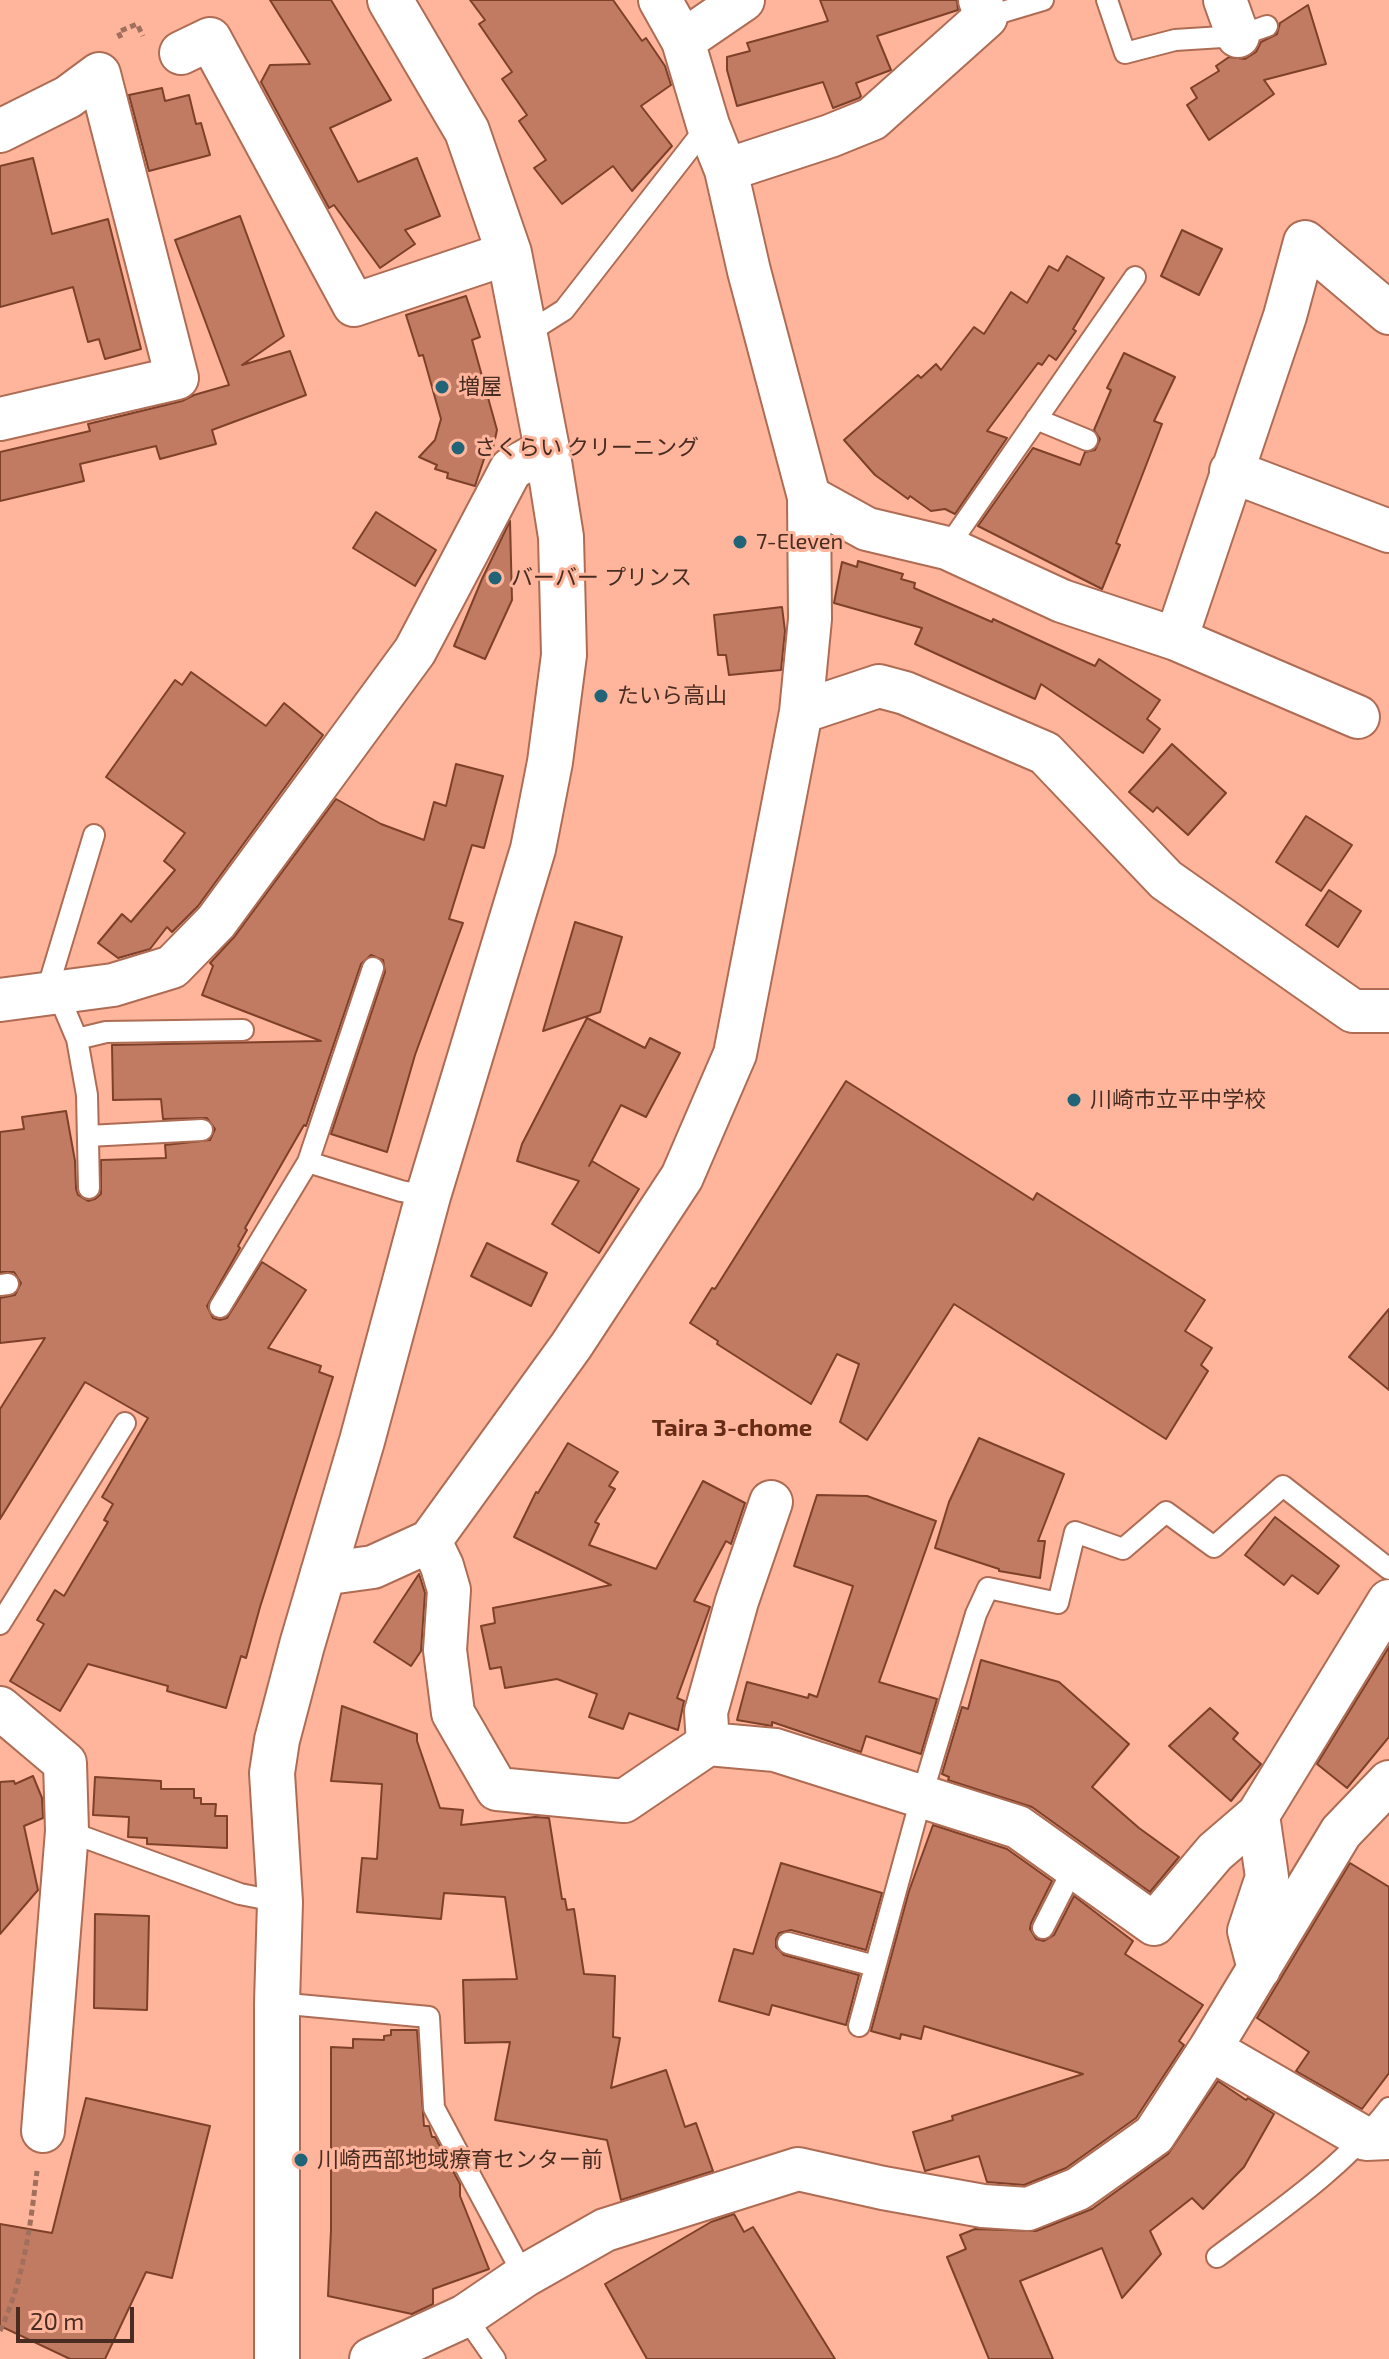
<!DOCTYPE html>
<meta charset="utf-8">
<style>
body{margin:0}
#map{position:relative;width:1389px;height:2359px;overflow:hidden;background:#feb59b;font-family:"Exo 2",sans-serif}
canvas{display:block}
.scale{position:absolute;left:16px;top:2307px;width:118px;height:36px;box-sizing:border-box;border:4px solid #482c21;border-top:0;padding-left:10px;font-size:24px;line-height:28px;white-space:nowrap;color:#482c21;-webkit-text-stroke:6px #feb59b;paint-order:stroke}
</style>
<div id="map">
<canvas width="1389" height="2359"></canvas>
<div class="scale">20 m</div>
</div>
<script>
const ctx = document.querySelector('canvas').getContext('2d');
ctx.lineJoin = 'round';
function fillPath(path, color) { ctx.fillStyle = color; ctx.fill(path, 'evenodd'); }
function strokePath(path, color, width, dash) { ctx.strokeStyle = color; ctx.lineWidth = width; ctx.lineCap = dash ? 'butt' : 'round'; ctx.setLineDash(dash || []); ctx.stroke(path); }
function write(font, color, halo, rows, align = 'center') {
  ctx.font = font + ' "Exo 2","Noto Sans JP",sans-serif'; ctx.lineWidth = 6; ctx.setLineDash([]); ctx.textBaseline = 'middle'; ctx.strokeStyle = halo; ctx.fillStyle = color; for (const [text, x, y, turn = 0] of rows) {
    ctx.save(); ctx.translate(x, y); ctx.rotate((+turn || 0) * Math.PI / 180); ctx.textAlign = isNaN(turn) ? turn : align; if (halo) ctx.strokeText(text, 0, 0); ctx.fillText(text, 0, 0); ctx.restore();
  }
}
const building = new Path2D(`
 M 270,0 L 331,0 L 391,100 L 330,128 L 358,182 L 417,158 L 440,216 L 405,230 L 415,244 L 380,268 L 334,205 L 329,208 L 261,82 L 270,65 L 310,64 Z
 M 470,0 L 613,0 L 642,41 L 646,38 L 665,66 L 671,85 L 641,106 L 672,146 L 632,191 L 613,166 L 562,204 L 534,168 L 546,160 L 519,121 L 527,115 L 502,79 L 512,72 L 479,24 L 485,20 Z
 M 820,0 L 957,0 L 958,10 L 877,36 L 891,70 L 856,83 L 861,96 L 859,98 L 833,108 L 823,82 L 737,106 L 727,70 L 727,57 L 750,51 L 747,43 L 828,21 Z
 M 1308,5 L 1326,64 L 1264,80 L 1274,94 L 1209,140 L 1187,105 L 1197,98 L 1191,88 L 1219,71 L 1216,66 L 1229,57 L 1245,59 L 1256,52 L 1261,42 L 1277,34 L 1280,23 Z
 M 162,88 L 165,101 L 189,95 L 196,124 L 201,123 L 210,155 L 149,171 L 129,95 Z
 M 33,158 L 52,234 L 108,219 L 141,349 L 105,359 L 99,339 L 88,342 L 73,287 L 0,307 L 0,166 Z
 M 240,216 L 284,336 L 242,365 L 290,351 L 306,395 L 212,430 L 216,444 L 160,459 L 156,446 L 80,464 L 84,481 L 0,501 L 0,452 L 90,431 L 88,424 L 182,401 L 194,395 L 229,385 L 175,240 Z
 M 1182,230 L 1222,249 L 1199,295 L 1161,276 Z
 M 1067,256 L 1104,278 L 1073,329 L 1076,331 L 1056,360 L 1049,355 L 1042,365 L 1038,363 L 987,431 L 1007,438 L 955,514 L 945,509 L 931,511 L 910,496 L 908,499 L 875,475 L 844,440 L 918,375 L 921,378 L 936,364 L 941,370 L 974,327 L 984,334 L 1011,292 L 1027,303 L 1049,266 L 1058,271 Z
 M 466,296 L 480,337 L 472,340 L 497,430 L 491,457 L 485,456 L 475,486 L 447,478 L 448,473 L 435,469 L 437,465 L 419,457 L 435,440 L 441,419 L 423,355 L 419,356 L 406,315 Z
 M 1124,353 L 1175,377 L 1154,421 L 1162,424 L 1116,543 L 1120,545 L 1102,589 L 978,526 L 1033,448 L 1080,465 L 1085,452 L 1095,450 L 1100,439 L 1094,430 L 1111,390 L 1107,388 Z
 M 376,512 L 436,550 L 415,586 L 353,548 Z
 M 510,521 L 512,600 L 485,659 L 454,646 L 482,579 Z
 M 858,561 L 903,574 L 901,579 L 915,583 L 914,588 L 992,622 L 993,619 L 1095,666 L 1099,659 L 1160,700 L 1147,719 L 1160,729 L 1143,753 L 1041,684 L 1035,699 L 915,644 L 922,628 L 834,603 L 842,562 L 857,567 Z
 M 782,607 L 785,631 L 781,670 L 729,675 L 726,655 L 718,655 L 714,615 Z
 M 191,672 L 266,726 L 284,703 L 323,735 L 198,906 L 172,932 L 167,927 L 150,949 L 118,958 L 98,943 L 122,914 L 131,922 L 175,870 L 164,861 L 185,833 L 106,777 L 175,680 L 182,685 Z
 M 1172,744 L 1226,793 L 1188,835 L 1157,807 L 1153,812 L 1129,792 Z
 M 456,764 L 503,776 L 484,848 L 472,845 L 449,919 L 463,923 L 415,1055 L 387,1152 L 331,1134 L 385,972 L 383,960 L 371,955 L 361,964 L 306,1126 L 304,1125 L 245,1228 L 247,1230 L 238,1246 L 240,1248 L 207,1306 L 213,1318 L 220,1320 L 227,1318 L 262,1262 L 306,1290 L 268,1348 L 321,1366 L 319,1372 L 333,1377 L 260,1607 L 246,1658 L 241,1656 L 226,1708 L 167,1691 L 168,1686 L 88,1664 L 60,1711 L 10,1681 L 44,1624 L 37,1620 L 55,1590 L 64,1596 L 108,1522 L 104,1520 L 113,1504 L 102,1497 L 148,1418 L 85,1382 L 0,1519 L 0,1409 L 45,1338 L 0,1343 L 0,1298 L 15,1295 L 21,1283 L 14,1272 L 0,1272 L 0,1132 L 24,1129 L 22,1117 L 66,1111 L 75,1161 L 76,1189 L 78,1195 L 88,1201 L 95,1199 L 101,1194 L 101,1160 L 166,1158 L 165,1145 L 210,1140 L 215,1129 L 207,1118 L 163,1119 L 161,1099 L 113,1100 L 112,1045 L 321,1041 L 202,995 L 213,966 L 210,963 L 235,936 L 336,799 L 381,824 L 424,840 L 434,802 L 446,806 Z
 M 1306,816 L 1352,845 L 1321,891 L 1276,862 Z
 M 1329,890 L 1361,911 L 1338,947 L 1306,925 Z
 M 575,922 L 622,937 L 600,1012 L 543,1031 Z
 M 587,1018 L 645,1048 L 650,1038 L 680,1053 L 646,1117 L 621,1105 L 589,1166 L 592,1161 L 639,1189 L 599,1253 L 552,1224 L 579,1181 L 517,1161 L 522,1144 Z
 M 846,1081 L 1033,1200 L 1037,1193 L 1205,1300 L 1185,1331 L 1212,1348 L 1201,1365 L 1208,1371 L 1166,1439 L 954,1304 L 867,1440 L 840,1422 L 859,1364 L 837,1354 L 811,1404 L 717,1344 L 718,1341 L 690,1323 L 712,1288 L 715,1289 Z
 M 487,1243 L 547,1273 L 531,1306 L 471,1276 Z
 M 1389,1309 L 1389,1390 L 1349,1357 Z
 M 979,1438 L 1064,1474 L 1038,1541 L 1045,1541 L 1040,1578 L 999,1571 L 999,1569 L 935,1548 L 949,1502 Z
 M 568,1443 L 618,1472 L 609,1486 L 615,1489 L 595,1522 L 599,1524 L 589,1545 L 656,1569 L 703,1481 L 745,1503 L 731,1544 L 726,1541 L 694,1601 L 710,1607 L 677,1698 L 684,1701 L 678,1730 L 629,1713 L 623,1729 L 589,1717 L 597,1694 L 557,1679 L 505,1688 L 501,1667 L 490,1669 L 481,1626 L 495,1623 L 493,1608 L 611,1585 L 514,1537 L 536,1492 L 538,1493 Z
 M 817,1495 L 867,1496 L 936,1521 L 879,1682 L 937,1699 L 921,1754 L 866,1736 L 861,1752 L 772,1722 L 772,1726 L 737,1720 L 747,1682 L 808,1698 L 809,1694 L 817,1697 L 853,1586 L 794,1566 Z
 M 1275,1517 L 1339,1566 L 1318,1594 L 1292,1575 L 1284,1585 L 1245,1555 Z
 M 419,1574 L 425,1593 L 421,1651 L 411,1666 L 374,1642 Z
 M 1389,1647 L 1389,1737 L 1347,1788 L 1317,1764 Z
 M 981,1660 L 1059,1682 L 1129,1744 L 1092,1787 L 1139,1828 L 1179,1857 L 1150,1892 L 1032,1807 L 948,1780 L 949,1777 L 942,1774 L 962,1707 L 968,1709 Z
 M 342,1706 L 417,1734 L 417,1741 L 440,1808 L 463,1810 L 461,1825 L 535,1817 L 549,1818 L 562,1899 L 565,1899 L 567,1910 L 574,1909 L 584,1974 L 615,1976 L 613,2037 L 620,2038 L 611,2088 L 666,2070 L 685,2127 L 696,2123 L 713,2171 L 621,2200 L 607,2140 L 495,2120 L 510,2042 L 465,2043 L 463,1980 L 517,1979 L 505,1897 L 444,1893 L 441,1919 L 357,1912 L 362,1858 L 377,1859 L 382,1784 L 331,1781 Z
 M 1210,1708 L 1238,1733 L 1233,1739 L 1261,1764 L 1231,1801 L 1169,1746 Z
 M 33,1776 L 42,1798 L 43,1818 L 24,1826 L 38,1890 L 0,1934 L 0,1782 L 14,1781 L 15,1784 Z
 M 95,1777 L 161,1781 L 161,1789 L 194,1789 L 194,1798 L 201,1798 L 201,1804 L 216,1804 L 215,1816 L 227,1816 L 227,1848 L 147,1844 L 147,1838 L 128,1837 L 129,1817 L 93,1815 Z
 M 933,1825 L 1007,1849 L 1052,1881 L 1031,1923 L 1030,1929 L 1036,1939 L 1044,1941 L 1054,1935 L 1074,1896 L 1133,1941 L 1125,1954 L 1203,2005 L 1179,2041 L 1184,2045 L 1136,2118 L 1066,2168 L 1024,2185 L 987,2182 L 979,2156 L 925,2171 L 913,2132 L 953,2120 L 952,2116 L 1083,2074 L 924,2026 L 921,2039 L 901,2034 L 900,2039 L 871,2031 L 909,1891 Z
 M 781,1863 L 882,1893 L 866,1950 L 791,1930 L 779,1933 L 776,1939 L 776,1947 L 784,1955 L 859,1975 L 846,2025 L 772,2005 L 769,2015 L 719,2001 L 734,1949 L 753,1954 Z
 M 1350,1863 L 1389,1887 L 1389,2073 L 1362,2109 L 1296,2071 L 1309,2052 L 1257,2018 Z
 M 95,1914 L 149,1916 L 147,2010 L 94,2008 Z
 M 391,2030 L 417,2030 L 424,2126 L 429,2126 L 432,2137 L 435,2137 L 460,2184 L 460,2196 L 489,2269 L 433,2289 L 433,2304 L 412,2314 L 328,2296 L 331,2230 L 331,2047 L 353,2048 L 353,2039 L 384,2040 L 384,2036 L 391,2035 Z
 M 1218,2081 L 1246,2100 L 1248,2098 L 1274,2114 L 1244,2167 L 1203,2209 L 1192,2198 L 1150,2231 L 1161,2254 L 1122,2298 L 1102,2248 L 1020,2281 L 1053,2359 L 989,2359 L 947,2257 L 966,2249 L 960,2235 L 975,2229 L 1036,2231 L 1092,2209 L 1168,2154 Z
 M 86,2098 L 210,2126 L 172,2278 L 146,2272 L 105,2359 L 70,2359 L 0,2326 L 0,2224 L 52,2233 Z
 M 734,2214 L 744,2232 L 753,2227 L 835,2359 L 647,2359 L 605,2284 L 711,2222 Z`);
fillPath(building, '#c17b62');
strokePath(building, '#7e4029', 2);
const service = new Path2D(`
 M 1107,0 L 1125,53 L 1175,40 L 1238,36 L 1267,26
 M 986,17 L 1043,0
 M 526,334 L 564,310 L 708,125
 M 1036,419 L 1087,440
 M 947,548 L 1135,277
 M 46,994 L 94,835
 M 58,994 L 77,1039 L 87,1095 L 89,1188
 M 77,1039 L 106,1032 L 243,1030
 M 88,1136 L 202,1130
 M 308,1162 L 373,968
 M 0,1285 L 8,1284
 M 220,1307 L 308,1162 L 401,1191 L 428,1196
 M 0,1624 L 125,1423
 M 67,1831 L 240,1894 L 280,1902
 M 1043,1928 L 1074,1867
 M 788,1943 L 875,1966
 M 277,2003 L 429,2017 L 434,2108 L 524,2276
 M 859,2026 L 922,1795 L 976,1614 L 988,1588 L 1058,1603 L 1075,1532 L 1123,1549 L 1166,1512 L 1214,1547 L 1283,1486 L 1389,1569
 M 1217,2257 C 1277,2212 1343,2168 1389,2108
 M 465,2316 L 495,2359`);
const minor = new Path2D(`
 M 1225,0 L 1238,36
 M 683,41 L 743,0
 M 181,53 L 210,39 L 354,305 L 509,253
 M 0,131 L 68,97 L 99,74 L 177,378 L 0,419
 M 726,170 L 830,136 L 872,119 L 986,17 L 980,0
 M 1231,471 L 1389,531
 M 809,497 L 867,529 L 947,548 L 1062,601 L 1176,639 L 1358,717
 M 1176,639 L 1285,316 L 1305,242 L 1389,313
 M 801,712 L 879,686 L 905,693 L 1045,753 L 1166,880 L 1353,1011 L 1389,1011
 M 0,1000 L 113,985 L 172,967 L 216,922 L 415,651 L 511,469 L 547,449
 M 430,1541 L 442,1566 L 449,1590 L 445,1650 L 453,1713 L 497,1789 L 624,1801 L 708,1744 L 775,1750 L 1018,1827 L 1154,1924 L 1215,1852 L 1258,1815 L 1389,1601
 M 322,1574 L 373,1567 L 430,1541 L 571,1346 L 682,1177 L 735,1054 L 801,712 L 810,619 L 809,497 L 749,271 L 726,170 L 708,125 L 683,41 L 660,0
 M 0,1708 L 65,1763 L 67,1831 L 43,2131
 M 708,1744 L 706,1712 L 737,1601 L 771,1502
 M 1258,1815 L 1267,1877 L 1249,1931 L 1259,1969
 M 1210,2049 L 1366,2139 L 1389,2138
 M 371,2359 L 465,2316 L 524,2276 L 605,2230 L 798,2169 L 883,2188 L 983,2206 L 1028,2209 L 1078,2189 L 1154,2135 L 1210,2049 L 1341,1832 L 1389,1782`);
const tertiary = new Path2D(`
 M 277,2359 L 277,2003 L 280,1902 L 272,1773 L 277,1740 L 302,1645 L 362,1441 L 428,1196 L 533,849 L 550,762 L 564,655 L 561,537 L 547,449 L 509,253 L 467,131 L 390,0`);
strokePath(service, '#ae6c54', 24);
strokePath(minor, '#ae6c54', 46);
strokePath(tertiary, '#ae6c54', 48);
strokePath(new Path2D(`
 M 121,38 L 118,32 L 137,24 L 143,36
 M 0,2331 C 24,2279 30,2228 37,2171`), '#a16f5c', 5, [6, 4]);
strokePath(service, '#fff', 20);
strokePath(minor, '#fff', 42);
strokePath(tertiary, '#fff', 44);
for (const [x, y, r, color] of [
 [442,387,8,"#226477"],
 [458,448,8,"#226477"],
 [740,542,8,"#226477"],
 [495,578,8,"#226477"],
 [601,696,8,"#226477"],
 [1074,1100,8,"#226477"],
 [301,2160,8,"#226477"]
]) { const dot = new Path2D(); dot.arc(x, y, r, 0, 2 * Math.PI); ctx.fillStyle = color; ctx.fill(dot); strokePath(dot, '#feb59b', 3); }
write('22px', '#482c21', '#feb59b', [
 ["増屋",458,387],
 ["さくらい クリーニング",474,448],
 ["7-Eleven",756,542],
 ["バーバー プリンス",511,578],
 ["たいら高山",617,696],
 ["川崎市立平中学校",1090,1100],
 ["川崎西部地域療育センター前",317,2160]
], 'left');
write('bold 24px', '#672c15', '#feb59b', [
 ["Taira 3-chome",732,1428]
]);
</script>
